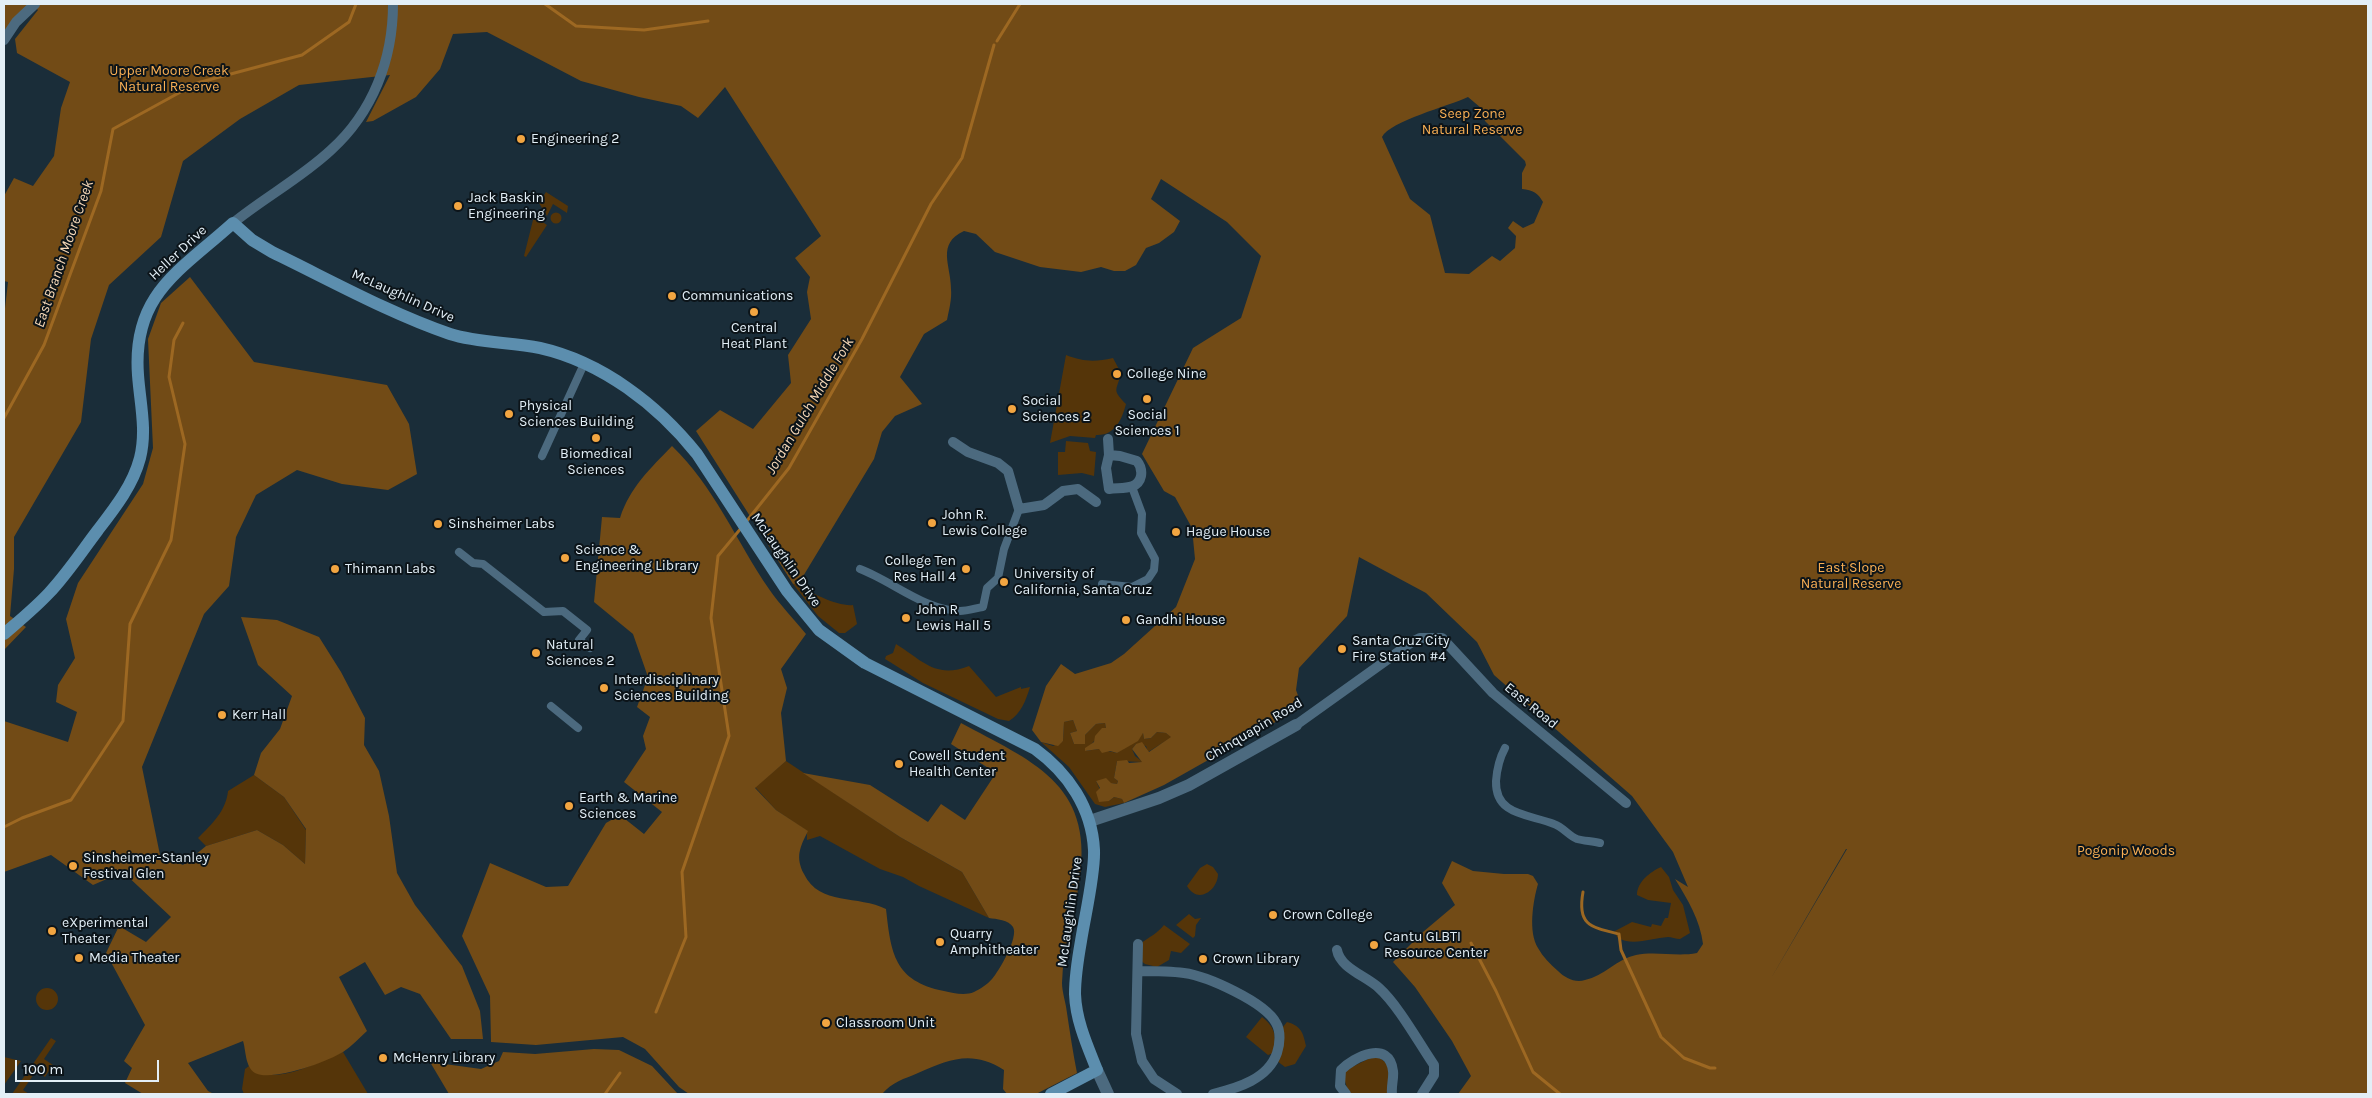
<!DOCTYPE html>
<style>
body{margin:0}
#map{position:relative;width:2372px;height:1098px;overflow:hidden;background:#1a2d39;font-family:Karla,sans-serif}
canvas{display:block}
.frame{position:absolute;inset:0;border:5px solid #e3eff7;pointer-events:none}
.scale{position:absolute;left:15px;top:1060px;width:144px;height:22px;box-sizing:border-box;border:2px solid #e3eff7;border-top:0;padding-left:6px;font-size:15px;line-height:18px;white-space:nowrap;color:#e3eff7;-webkit-text-stroke:4px #0c1419;paint-order:stroke}
</style>
<div id="map">
<canvas width="2372" height="1098"></canvas>
<div class="frame"></div>
<div class="scale">100 m</div>
</div>
<script>
const ctx = document.querySelector('canvas').getContext('2d');
ctx.lineJoin = 'round';
function fillPath(path, color) { ctx.fillStyle = color; ctx.fill(path, 'evenodd'); }
function strokePath(path, color, width, dash) { ctx.strokeStyle = color; ctx.lineWidth = width; ctx.lineCap = dash ? 'butt' : 'round'; ctx.setLineDash(dash || []); ctx.stroke(path); }
function write(font, color, halo, rows, align = 'center') {
  ctx.font = font + ' Karla,sans-serif'; ctx.lineWidth = 4; ctx.setLineDash([]); ctx.textBaseline = 'middle'; ctx.strokeStyle = halo; ctx.fillStyle = color; for (const [text, x, y, turn = 0] of rows) {
    ctx.save(); ctx.translate(x, y); ctx.rotate((+turn || 0) * Math.PI / 180); ctx.textAlign = isNaN(turn) ? turn : align; if (halo) ctx.strokeText(text, 0, 0); ctx.fillText(text, 0, 0); ctx.restore();
  }
}
fillPath(new Path2D(`
 M 546,192 L 568,206 L 567,213 L 553,204 L 547,216 L 539,203 Z
 M550.5 218a5.5 5.5 0 1 1 11 0a5.5 5.5 0 1 1-11 0Z
 M 534,216 L 547,225 L 526,257 L 524,256 Z
 M 1066,355 C 1084,362 1095,362 1113,358 L 1121,373 C 1117,391 1111,389 1126,404 C 1122,419 1115,436 1096,435 L 1095,438 L 1070,436 L 1050,443 Z
 M 1066,441 L 1088,443 L 1090,451 L 1096,452 L 1094,476 L 1082,473 L 1058,475 L 1058,452 L 1065,452 Z
 M 799,583 C 808,593 840,607 853,605 L 857,624 L 845,633 L 839,633 L 818,616 L 793,584 Z
 M 896,644 C 923,661 936,679 969,666 L 996,697 L 1021,687 L 1021,689 L 1030,687 C 1026,700 1021,714 1009,721 L 998,719 L 923,683 L 890,662 L 885,659 L 886,656 L 893,653 Z
 M 1073,720 L 1077,731 L 1070,733 L 1074,744 L 1085,744 L 1085,735 L 1096,724 L 1105,723 L 1106,728 L 1085,751 L 1099,749 L 1117,753 L 1143,733 L 1144,739 L 1151,738 L 1157,732 L 1166,733 L 1172,737 L 1148,752 L 1146,746 L 1136,744 L 1132,749 L 1135,756 L 1143,762 L 1117,761 L 1114,778 L 1118,781 L 1117,784 L 1096,781 L 1105,800 L 1109,801 L 1114,797 L 1122,799 L 1124,803 L 1105,807 L 1095,804 L 1069,767 L 1041,742 L 1053,746 L 1063,741 L 1064,722 Z
 M 786,761 L 900,837 L 962,872 L 989,918 L 919,886 L 903,877 L 880,869 L 820,836 L 807,840 L 807,831 L 776,810 L 755,787 Z
 M 254,775 L 284,797 L 306,830 L 305,864 L 283,845 L 257,830 L 206,846 L 198,838 C 212,824 226,811 228,791 Z
 M 1207,864 L 1213,867 L 1218,874 C 1218,890 1198,905 1187,886 L 1200,868 Z
 M 1661,867 L 1669,877 L 1673,890 L 1683,905 L 1690,933 L 1680,939 C 1676,939 1671,937 1668,937 C 1652,938 1631,947 1617,937 L 1615,931 L 1632,922 L 1651,927 L 1652,924 L 1661,926 L 1665,918 L 1668,918 L 1671,903 L 1648,900 L 1637,895 C 1637,882 1650,872 1661,867 Z
 M 1189,914 L 1195,919 L 1201,918 L 1196,925 L 1195,936 L 1193,938 L 1176,925 Z
 M 1164,925 L 1190,944 L 1181,953 L 1171,951 L 1169,960 L 1157,967 L 1145,964 L 1140,960 L 1140,944 C 1149,937 1158,933 1164,925 Z
 M36 999a11 11 0 1 1 22 0a11 11 0 1 1-22 0Z
 M 1262,1017 C 1276,1028 1276,1036 1274,1053 L 1268,1055 L 1246,1037 Z
 M 1287,1022 C 1301,1026 1303,1032 1306,1046 L 1295,1064 L 1285,1067 L 1277,1061 L 1282,1028 Z
 M 51,1038 L 56,1041 L 44,1059 L 53,1065 L 45,1077 L 36,1071 L 23,1090 L 29,1094 L 12,1094 Z
 M 343,1052 L 368,1094 L 244,1094 L 242,1089 L 245,1069 L 249,1066 C 270,1089 318,1062 343,1052 Z
 M 1376,1055 L 1390,1066 L 1389,1094 L 1349,1094 L 1343,1075 L 1346,1070 Z
 M 4,1057 L 21,1061 L 4,1085 Z`), '#553509');
fillPath(new Path2D(`
 M 4,4 L 29,4 L 4,31 Z
 M 31,4 L 2368,4 L 2368,1094 L 1458,1094 L 1471,1076 L 1452,1041 L 1415,987 L 1393,962 L 1423,932 L 1455,905 L 1442,883 L 1452,861 L 1473,871 L 1504,874 L 1528,874 L 1533,876 L 1538,884 C 1533,901 1528,932 1538,948 C 1543,957 1550,964 1558,971 C 1565,978 1575,983 1585,980 C 1604,976 1617,959 1636,955 C 1656,951 1677,957 1697,953 L 1703,944 C 1700,920 1688,900 1675,879 L 1688,887 L 1673,852 L 1632,796 L 1494,675 L 1477,642 L 1426,593 L 1359,557 L 1347,616 L 1299,668 L 1296,690 L 1302,707 L 1164,785 L 1124,803 L 1122,799 L 1114,797 L 1109,801 L 1099,802 L 1096,792 L 1100,788 L 1096,781 L 1106,778 L 1111,783 L 1117,784 L 1118,781 L 1114,778 L 1117,761 L 1127,760 L 1129,763 L 1142,762 L 1132,749 L 1136,744 L 1142,742 L 1149,752 L 1171,737 L 1166,733 L 1157,732 L 1151,738 L 1144,739 L 1143,733 L 1138,741 L 1117,753 L 1110,751 L 1102,753 L 1099,749 L 1085,751 L 1085,748 L 1094,742 L 1095,736 L 1102,728 L 1106,728 L 1105,723 L 1096,724 L 1085,735 L 1085,744 L 1074,744 L 1070,733 L 1077,731 L 1073,720 L 1064,722 L 1063,741 L 1058,746 L 1041,742 L 1032,730 L 1046,686 L 1061,664 L 1075,674 L 1111,663 L 1124,654 L 1176,607 L 1195,559 L 1192,528 L 1175,497 L 1164,491 L 1142,454 L 1193,348 L 1241,318 L 1261,256 L 1227,222 L 1161,179 L 1151,199 L 1180,221 L 1174,232 L 1159,243 L 1146,248 L 1136,265 L 1125,271 L 1114,271 L 1101,267 L 1081,272 L 1040,267 L 995,252 L 976,234 L 964,231 C 936,244 951,265 951,289 C 952,299 949,310 947,320 L 924,334 L 900,377 L 922,404 L 895,416 L 882,432 L 874,459 L 799,583 L 793,584 L 696,431 L 720,410 L 753,429 L 791,383 L 788,355 L 811,319 L 807,292 L 810,277 L 795,258 L 821,236 L 725,87 L 698,118 L 681,106 L 639,97 L 581,81 L 487,32 L 453,34 L 440,69 L 416,97 L 373,121 L 366,122 L 390,75 L 299,85 L 240,119 L 183,161 L 161,237 L 109,285 L 91,339 L 81,422 L 14,537 L 14,569 L 10,616 L 26,627 L 4,650 L 4,317 L 8,282 L 4,281 L 4,196 L 14,178 L 33,186 L 54,156 L 61,108 L 70,82 L 17,53 L 15,39 L 38,10 ZM 1468,97 L 1481,108 L 1485,121 L 1525,161 L 1526,165 L 1522,173 L 1522,189 C 1533,190 1538,193 1543,202 L 1534,223 L 1523,228 L 1513,221 L 1508,228 L 1516,236 L 1515,248 L 1500,261 L 1492,256 L 1469,274 L 1445,273 L 1430,215 L 1410,199 L 1382,137 C 1390,121 1449,106 1468,97 ZM 1847,849 L 1770,980 L 1846,849 Z
 M 190,277 L 254,362 L 387,385 L 409,424 L 417,474 L 388,490 L 342,484 L 297,470 L 256,495 L 236,537 L 229,586 L 204,614 L 142,767 L 160,855 L 183,865 L 206,846 L 257,830 L 283,845 L 305,864 L 306,829 L 284,797 L 254,775 L 261,753 L 280,729 L 292,696 L 258,665 L 241,617 L 277,620 L 319,637 L 341,672 L 365,718 L 364,745 L 379,771 L 389,816 L 397,873 L 415,905 L 462,966 L 480,1011 L 483,1039 L 451,1039 L 420,994 L 401,987 L 385,995 L 365,962 L 339,977 L 367,1031 C 359,1038 352,1046 343,1052 C 327,1062 272,1082 255,1073 C 245,1067 246,1050 243,1041 L 188,1063 L 208,1091 L 214,1094 L 143,1094 L 125,1083 L 132,1068 L 124,1061 L 145,1025 L 106,953 L 119,926 L 146,942 L 171,917 L 123,872 L 93,885 L 51,855 L 4,872 L 4,721 L 68,742 L 77,712 L 56,702 L 58,685 L 75,658 L 66,619 L 78,583 L 143,484 L 153,448 L 148,339 L 161,303 Z
 M 672,446 C 714,486 736,541 769,589 C 780,605 794,619 806,634 L 781,669 L 787,688 L 781,713 L 786,761 L 755,788 L 776,810 L 808,831 C 800,847 795,857 804,874 C 819,906 859,895 886,909 C 891,953 894,981 944,991 C 953,993 965,996 974,992 C 980,989 988,984 992,979 C 999,971 1019,937 1013,927 C 1009,920 996,919 989,918 L 962,872 L 900,837 L 803,773 L 870,785 L 928,822 L 941,804 L 965,820 L 996,773 L 951,744 L 961,723 C 1031,761 1093,783 1080,877 C 1075,912 1063,947 1062,983 C 1062,992 1066,1003 1067,1013 C 1070,1033 1073,1053 1077,1073 L 1036,1094 L 1007,1094 L 1003,1089 L 1004,1070 C 972,1050 950,1059 918,1073 C 904,1079 892,1082 882,1094 L 689,1094 L 679,1087 L 645,1049 L 623,1037 L 536,1045 L 491,1042 L 490,996 L 462,936 L 490,863 L 546,887 L 568,886 L 606,823 L 620,815 L 644,834 L 662,812 L 624,782 L 646,749 L 643,736 L 650,717 L 637,707 L 648,677 L 633,634 L 594,602 L 602,517 L 620,518 C 630,487 650,469 672,446 Z
 M 594,1049 L 619,1050 L 652,1066 L 678,1094 L 449,1094 L 430,1062 L 481,1069 L 499,1061 L 503,1052 L 535,1054 Z`), '#724b16');
strokePath(new Path2D(`
 M 545,4 L 576,26 L 644,30 L 708,21
 M 997,41 L 1020,4
 M 4,418 L 44,345 L 101,191 L 113,129 L 197,83 L 302,55 L 349,22 L 356,4
 M 746,522 L 789,468 L 862,339 L 931,204 L 962,158 L 994,45
 M 4,827 L 22,818 L 71,800 L 123,721 L 130,624 L 171,540 L 185,444 L 169,377 L 174,340 L 183,323
 M 1583,892 C 1577,925 1590,927 1619,934 L 1621,950 L 1661,1037 L 1684,1058 L 1710,1068 L 1715,1068
 M 1471,943 L 1496,991 L 1533,1072 L 1560,1094
 M 656,1012 L 686,937 L 682,872 L 729,736 L 711,618 L 718,556 L 742,527
 M 605,1094 L 620,1073`), '#9d6822', 3);
strokePath(new Path2D(`
 M 542,456 L 584,364
 M 459,552 L 473,563 L 483,564 L 544,612 L 563,611 L 587,630 L 579,640 L 590,648
 M 860,569 C 892,581 924,610 960,611 C 968,611 976,608 983,607 L 987,588 L 998,578 L 1004,549 L 1019,509
 M 1102,584 L 1132,587 L 1148,579 L 1154,570 L 1155,559 L 1141,533 L 1142,514 L 1132,487
 M 551,706 L 578,728
 M 1505,748 C 1499,759 1497,768 1496,781 C 1495,816 1529,814 1554,824 C 1563,827 1569,836 1577,839 C 1584,841 1592,841 1600,843`), '#4c6a7f', 8);
strokePath(new Path2D(`
 M 4,40 L 16,22 L 35,4
 M 233,223 C 265,197 301,178 331,150 C 373,112 393,59 393,4
 M 1108,439 L 1109,455 L 1106,468 L 1109,489 C 1120,487 1138,491 1141,476 C 1142,470 1141,466 1137,461 L 1120,456 L 1109,455
 M 953,442 L 968,452 L 998,463 L 1008,471 L 1019,509 L 1044,505 L 1063,491 L 1078,489 L 1096,502
 M 1296,725 L 1412,642 L 1420,638 L 1442,638 L 1493,693 L 1626,803
 M 1138,944 L 1136,1034 L 1142,1061 L 1154,1079 L 1177,1094
 M 1337,950 C 1340,968 1366,976 1379,988 C 1398,1005 1419,1043 1434,1065 L 1434,1075 L 1422,1094
 M 1138,971 C 1153,971 1169,971 1184,973 C 1207,976 1265,1002 1276,1023 C 1281,1031 1280,1044 1277,1053 C 1268,1079 1238,1088 1213,1094
 M 1346,1094 L 1340,1086 L 1341,1070 C 1354,1057 1389,1039 1393,1071 C 1394,1078 1391,1086 1392,1094`), '#4c6a7f', 10);
strokePath(new Path2D(`
 M 1090,821 L 1159,798 L 1189,785 L 1296,725
 M 1097,1070 L 1108,1094`), '#4c6a7f', 12);
strokePath(new Path2D(`
 M 4,634 C 19,621 35,608 49,593 C 67,574 82,551 98,530 C 115,508 133,485 140,458 C 147,430 140,403 138,375 C 132,294 180,271 233,223 L 252,240 L 272,252 C 330,280 389,313 450,334 C 478,343 511,342 540,348 C 602,362 658,405 697,454 L 787,591 L 819,630 L 865,663 L 1035,749 C 1068,773 1092,808 1094,850 C 1095,875 1085,915 1081,941 C 1078,958 1075,976 1075,994 C 1076,1021 1087,1045 1097,1070 L 1051,1094`), '#5c8eae', 12);
for (const [x, y, r, color] of [
 [521,139,5,"#f2a541"],
 [458,206,5,"#f2a541"],
 [672,296,5,"#f2a541"],
 [754,312,5,"#f2a541"],
 [1117,374,5,"#f2a541"],
 [1147,399,5,"#f2a541"],
 [1012,409,5,"#f2a541"],
 [509,414,5,"#f2a541"],
 [596,438,5,"#f2a541"],
 [932,523,5,"#f2a541"],
 [438,524,5,"#f2a541"],
 [1176,532,5,"#f2a541"],
 [565,558,5,"#f2a541"],
 [335,569,5,"#f2a541"],
 [966,569,5,"#f2a541"],
 [1004,582,5,"#f2a541"],
 [906,618,5,"#f2a541"],
 [1126,620,5,"#f2a541"],
 [1342,649,5,"#f2a541"],
 [536,653,5,"#f2a541"],
 [604,688,5,"#f2a541"],
 [222,715,5,"#f2a541"],
 [899,764,5,"#f2a541"],
 [569,806,5,"#f2a541"],
 [73,866,5,"#f2a541"],
 [1273,915,5,"#f2a541"],
 [52,931,5,"#f2a541"],
 [940,942,5,"#f2a541"],
 [1374,945,5,"#f2a541"],
 [79,958,5,"#f2a541"],
 [1203,959,5,"#f2a541"],
 [826,1023,5,"#f2a541"],
 [383,1058,5,"#f2a541"]
]) { const dot = new Path2D(); dot.arc(x, y, r, 0, 2 * Math.PI); ctx.fillStyle = color; ctx.fill(dot); strokePath(dot, '#0c1419', 2); }
write('14px', '#f9af54', '#0c1419', [
 ["Upper Moore Creek",169,71],
 ["Natural Reserve",169,87],
 ["Seep Zone",1472,114],
 ["Natural Reserve",1472,130],
 ["East Slope",1851,568],
 ["Natural Reserve",1851,584],
 ["Pogonip Woods",2126,851]
]);
write('14px', '#e3eff7', '#0c1419', [
 ["Engineering 2",531,139],
 ["Jack Baskin",468,198],
 ["Engineering",468,214],
 ["Communications",682,296],
 ["Central",754,328,"center"],
 ["Heat Plant",754,344,"center"],
 ["College Nine",1127,374],
 ["Social",1022,401],
 ["Sciences 2",1022,417],
 ["Physical",519,406],
 ["Sciences Building",519,422],
 ["Social",1147,415,"center"],
 ["Sciences 1",1147,431,"center"],
 ["Biomedical",596,454,"center"],
 ["Sciences",596,470,"center"],
 ["John R.",942,515],
 ["Lewis College",942,531],
 ["Sinsheimer Labs",448,524],
 ["Hague House",1186,532],
 ["Science &",575,550],
 ["Engineering Library",575,566],
 ["College Ten",956,561,"right"],
 ["Res Hall 4",956,577,"right"],
 ["Thimann Labs",345,569],
 ["University of",1014,574],
 ["California, Santa Cruz",1014,590],
 ["John R",916,610],
 ["Lewis Hall 5",916,626],
 ["Gandhi House",1136,620],
 ["Santa Cruz City",1352,641],
 ["Fire Station #4",1352,657],
 ["Natural",546,645],
 ["Sciences 2",546,661],
 ["Interdisciplinary",614,680],
 ["Sciences Building",614,696],
 ["Kerr Hall",232,715],
 ["Cowell Student",909,756],
 ["Health Center",909,772],
 ["Earth & Marine",579,798],
 ["Sciences",579,814],
 ["Sinsheimer-Stanley",83,858],
 ["Festival Glen",83,874],
 ["Crown College",1283,915],
 ["eXperimental",62,923],
 ["Theater",62,939],
 ["Quarry",950,934],
 ["Amphitheater",950,950],
 ["Cantu GLBTI",1384,937],
 ["Resource Center",1384,953],
 ["Media Theater",89,958],
 ["Crown Library",1213,959],
 ["Classroom Unit",836,1023],
 ["McHenry Library",393,1058]
], 'left');
write('14px', '#e3eff7', '#0c1419', [
 ["Heller Drive",178,253,-43],
 ["McLaughlin Drive",403,296,24],
 ["McLaughlin Drive",786,560,55],
 ["East Road",1531,706,39],
 ["Chinquapin Road",1254,730,-31],
 ["McLaughlin Drive",1070,912,-82]
]);
write('italic 15px', '#f5d7b6', '#0c1419', [
 ["East Branch Moore Creek",64,254,-71],
 ["Jordan Gulch Middle Fork",810,406,-59]
]);
</script>
